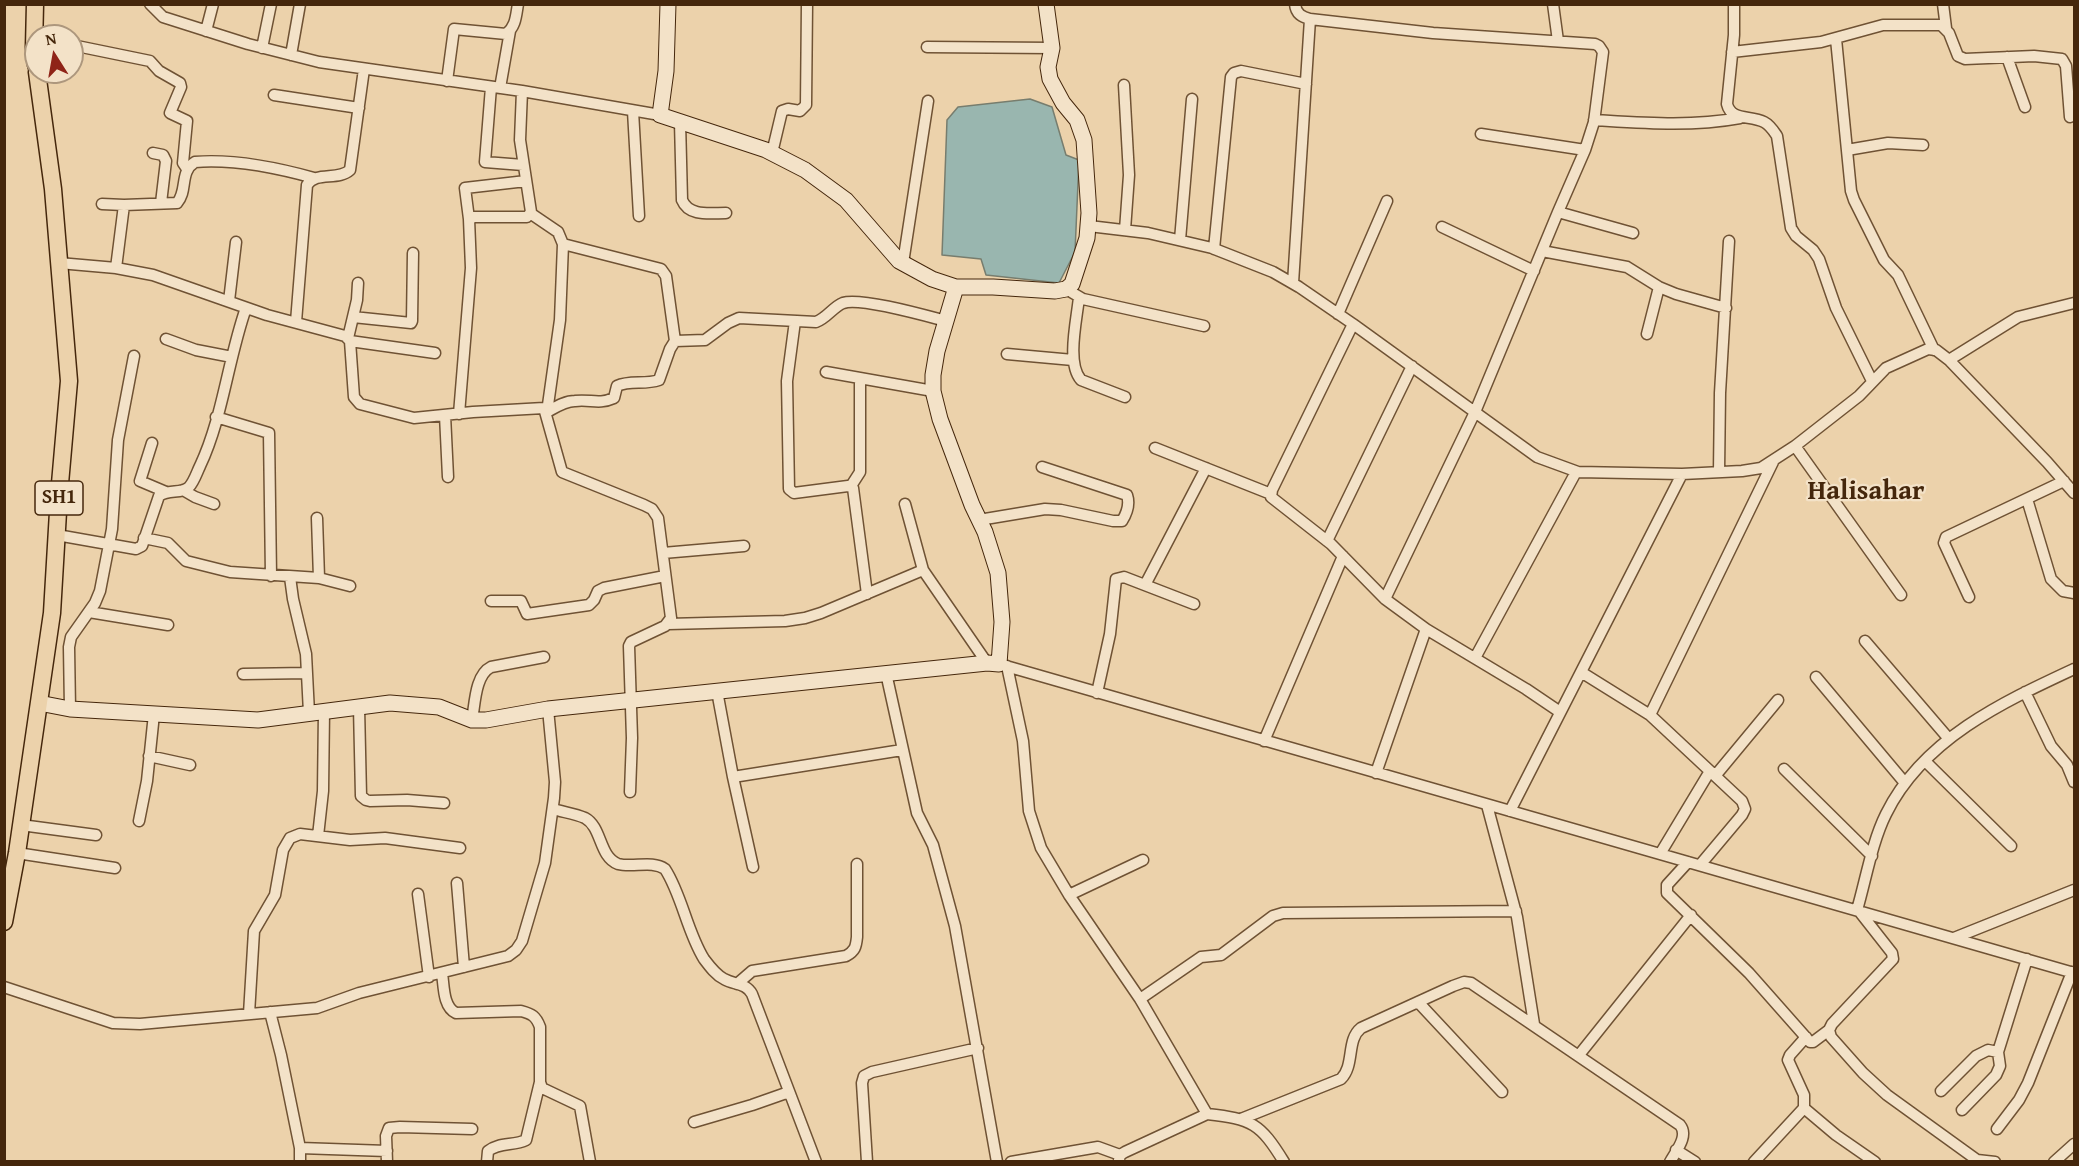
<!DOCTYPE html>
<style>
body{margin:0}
#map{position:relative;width:2079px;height:1166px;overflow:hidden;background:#ecd2ab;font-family:"Gentium Book Plus",serif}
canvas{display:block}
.frame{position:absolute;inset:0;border:6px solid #45270c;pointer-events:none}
.north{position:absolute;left:24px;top:24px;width:60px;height:60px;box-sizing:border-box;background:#f3e2c8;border:2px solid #ad977d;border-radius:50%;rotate:349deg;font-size:16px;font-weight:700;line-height:24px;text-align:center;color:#45270c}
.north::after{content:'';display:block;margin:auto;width:21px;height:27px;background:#8f2418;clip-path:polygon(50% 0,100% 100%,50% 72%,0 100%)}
</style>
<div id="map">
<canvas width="2079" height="1166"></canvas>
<div class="frame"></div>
<div class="north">N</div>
</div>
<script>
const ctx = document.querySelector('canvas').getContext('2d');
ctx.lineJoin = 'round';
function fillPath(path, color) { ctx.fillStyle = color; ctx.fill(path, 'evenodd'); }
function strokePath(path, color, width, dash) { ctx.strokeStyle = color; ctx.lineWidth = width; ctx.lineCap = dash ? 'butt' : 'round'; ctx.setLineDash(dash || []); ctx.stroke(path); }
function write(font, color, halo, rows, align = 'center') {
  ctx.font = font + ' "Gentium Book Plus",serif'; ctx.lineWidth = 4.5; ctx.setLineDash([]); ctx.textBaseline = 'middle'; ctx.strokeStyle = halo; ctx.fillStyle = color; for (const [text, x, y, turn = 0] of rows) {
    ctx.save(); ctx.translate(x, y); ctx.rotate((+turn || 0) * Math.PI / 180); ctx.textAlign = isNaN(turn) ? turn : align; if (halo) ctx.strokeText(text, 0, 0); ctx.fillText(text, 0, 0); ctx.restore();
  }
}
const water = new Path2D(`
 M 1030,99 L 1052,107 L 1066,155 L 1079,160 L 1075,252 L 1059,283 L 986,275 L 981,259 L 942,255 L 947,120 L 958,107 Z`);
fillPath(water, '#99b6af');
strokePath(water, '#777d6e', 1.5);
const street = new Path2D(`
 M 150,4 L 163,17 L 248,44 L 319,62 L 522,91 L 660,115
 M 1295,4 C 1296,14 1302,17 1310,19 L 1433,33 L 1595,44 L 1599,46 L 1603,52 L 1594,122 L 1585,150 L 1558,212 L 1475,412 L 1385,599
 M 1553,4 L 1558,41
 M 1734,4 L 1734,35 L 1727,104 C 1731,121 1750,115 1764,122 C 1770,125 1773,130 1777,136 L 1791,228 L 1796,236 L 1813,250 L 1819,259 L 1836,308 L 1872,381
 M 1943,4 L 1946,28
 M 206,31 L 213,4
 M 1836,39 L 1851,191 L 1854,200 L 1884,260 L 1898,275 L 1934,350
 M 72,45 L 150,61 L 159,71 L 180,83 L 181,87 L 170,113 L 187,121 L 183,163 L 187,169
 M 927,47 L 1052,48
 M 262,48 L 271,4
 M 1732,52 L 1821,42 L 1883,25 L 1941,25 L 1949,33 L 1958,56 L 1965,59 L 2034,56 L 2062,59 L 2066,66 L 2070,117
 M 291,55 L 300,4
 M 2007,57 L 2025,107
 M 447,81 L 454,29 L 506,34 C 516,27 516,15 518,4
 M 1124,85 L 1129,175 L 1125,230
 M 491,87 L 485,162 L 523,165
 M 500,88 L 510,31
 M 274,95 L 359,108
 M 633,111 L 639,216
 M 1594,120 C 1644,123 1691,127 1740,118
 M 680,122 L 682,200 C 689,217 710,213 726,213
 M 1481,134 L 1585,150
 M 1847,150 L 1888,143 L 1923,145
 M 153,153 L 163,155 L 166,161 L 161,203
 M 772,153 L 782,111 L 788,109 L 800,111 L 806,105 L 807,4
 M 102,204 L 124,205 L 177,203 C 188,191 179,172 195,162 C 232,159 278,168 314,178
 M 1558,212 L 1633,233
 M 530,213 L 558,232 L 563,244 L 560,320 L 547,412
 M 469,219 L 465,188 L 526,181
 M 1089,226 L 1148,233 L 1212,248 L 1273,272 L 1299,287 L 1353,324 L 1537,457 L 1578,472 L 1682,474 L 1742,471 L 1761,468 L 1795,446 L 1859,396 L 1886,368 L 1928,349 L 1936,350 L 1949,360 L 2047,462 L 2074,493
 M 1442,227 L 1534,271
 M 1180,240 L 1192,99
 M 563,244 L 661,269 L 666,276 L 675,341
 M 1214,249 L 1231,77 L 1234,73 L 1241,71 L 1306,84
 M 1542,251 L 1627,267 L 1659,287 L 1676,294 L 1726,308
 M 59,263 L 116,268 L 153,275 L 267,315 L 345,336 L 350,341 L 354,397 L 360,404 L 414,418 L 473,412 L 544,408 L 562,472 L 644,505 L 652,509 L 658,518 L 671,618 L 665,626 L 631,642 L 629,646 L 632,738 L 630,792
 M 903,263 L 928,101
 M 116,268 L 124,205
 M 1293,283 L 1310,19
 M 1066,289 L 1083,299 L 1204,326
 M 1079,297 C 1077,319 1066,363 1081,380 L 1125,397
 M 229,301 L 236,242
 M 1338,314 L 1387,201
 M 353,317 L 411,323 L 412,321 L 413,253
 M 795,321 L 787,381 L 789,489 L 794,493 L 848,486 L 853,488 L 867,594
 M 296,322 L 307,185 C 316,171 338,181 350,170 L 364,69
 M 1353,324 L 1272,490 L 1271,497 L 1331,544 L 1385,599 L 1426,629 L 1526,689 L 1560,712
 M 1647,334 L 1659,287
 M 348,338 L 357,300 L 358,283
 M 166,339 L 196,350 L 232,357
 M 350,341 L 435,353
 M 1007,354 L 1073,360
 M 1949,360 L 2018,317 L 2074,303
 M 826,372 L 933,391
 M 547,412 C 556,407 565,401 575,401 C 591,399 598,405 614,398 L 617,386 C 630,380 645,385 659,380 L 670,349 L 675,341 L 705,340 L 728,323 L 739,318 L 816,322 C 827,318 833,307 843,303 C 860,297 927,316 946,321
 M 459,414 L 471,268 L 469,219 L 474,217 L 527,217 L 531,212 L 520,140 L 522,91
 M 445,415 L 448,477
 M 216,417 L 269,433 L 271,576
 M 152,443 L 140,481 L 166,492
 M 1795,446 L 1901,595
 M 1155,448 L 1271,494
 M 1719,472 L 1720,393 L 1729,241
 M 851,486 L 860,472 L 860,378
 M 183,490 L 195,497 L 214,504
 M 2027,499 L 2051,579 L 2063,591 L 2074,593
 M 905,504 L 923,570 L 987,663
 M 317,518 L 319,578
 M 979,520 L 1045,509 L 1061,510 L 1113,521 L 1122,521 C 1127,513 1130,504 1127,495 L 1042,467
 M 57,535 L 136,549 L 142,546 L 159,496 C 168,489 182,494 189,487 C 194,482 197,472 200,466 C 223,417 228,359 246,308
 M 144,538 L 168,543 L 186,561 L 230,572 L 319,578 L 350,586
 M 1327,541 L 1412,366
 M 663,553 L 744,546
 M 290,577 L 293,599 L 306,654 L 309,713
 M 1145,585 L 1206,468
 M 1969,597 L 1944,543 L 1946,537 L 2064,481
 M 491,601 L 521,601 L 527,614 L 589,605 L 594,600 L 598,591 L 604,588 L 665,576
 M 89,612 L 168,625
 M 668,624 L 785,621 L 805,618 L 821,613 L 923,570
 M 1865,641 L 1949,739
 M 1475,658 L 1576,472
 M 999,664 L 2074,973
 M 1007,666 L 1023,741 L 1029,811 L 1041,848 L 1069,895 L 1140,999 L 1207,1114 C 1252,1119 1260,1123 1284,1162
 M 1581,672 L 1650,715 L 1742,801 L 1745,809 L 1742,815 L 1700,865
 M 886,673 L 917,813 L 933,845 L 955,926 L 997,1162
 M 243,674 L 307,673
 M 1816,677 L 1905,783
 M 717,691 L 733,777 L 753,867
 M 2025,692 L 2051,746 L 2067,765 L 2074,782
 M 1097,693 L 1110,634 L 1116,579 L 1124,577 L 1194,604
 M 359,707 L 361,796 L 366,800 L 370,801 L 407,800 L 444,803
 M 70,709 L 69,647 L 71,637 L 95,603 L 100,591 L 112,529 L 118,440 L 134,356
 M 1650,715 L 1773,462
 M 472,720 C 475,704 475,675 491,667 L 544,657
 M 1264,741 L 1343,556
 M 149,756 L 190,765
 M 1925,761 L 2011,846
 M 1784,769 L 1872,856
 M 1376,773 L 1426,629
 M 1715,776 L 1778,700
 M 733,777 L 902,750
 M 1487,805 L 1517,917 L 1534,1024
 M 553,809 C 563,812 576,814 585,818 C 602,827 599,857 618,864 C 633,868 652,860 665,869 C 682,895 687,932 704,959 C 710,967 716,975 724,979 C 735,985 746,983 752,994 L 816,1162
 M 1510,811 L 1682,474
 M 139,821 L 147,781 L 154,714
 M 21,825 L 96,835
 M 318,836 L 323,791 L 324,711
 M 17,853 L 115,868
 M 1660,854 L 1710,771
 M 1688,862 L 1667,885 L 1667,893 L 1749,973 L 1810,1042 L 1813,1042 L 1829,1030
 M 457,883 L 464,967
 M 418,894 L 429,977
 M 1069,895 L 1143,860
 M 1857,910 C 1866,879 1872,842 1886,814 C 1923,739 2003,702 2074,669
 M 1859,911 L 1892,953 L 1893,959 L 1832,1024 L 1829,1030 L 1831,1037 L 1863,1073 L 1887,1095 L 1977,1160 L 1995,1162
 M 1954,938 L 2074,890
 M 442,973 C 444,986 443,1007 456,1013 L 521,1011 C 532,1014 536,1016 540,1027 L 540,1082 L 542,1088 L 580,1106 L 590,1162
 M 737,984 L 752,971 L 846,956 C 855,951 856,947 857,937 L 857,864
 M 4,987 L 113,1023 L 140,1024 L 317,1008 L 359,993 L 508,956 L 516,950 L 522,941 L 545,863 L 554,798 L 555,782 L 548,709
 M 1140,999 L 1201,957 L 1221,955 L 1273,916 L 1283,913 L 1516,911
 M 1418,1002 L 1502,1092
 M 270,1012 L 281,1055 L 300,1148 L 300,1162
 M 249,1014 L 254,931 L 275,895 L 283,850 L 290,838 L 300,834 L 350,840 L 385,838 L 460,848
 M 1579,1055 L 1691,915
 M 1941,1091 L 1976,1056 L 1988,1050 L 1998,1052
 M 1804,1108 L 1836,1135 L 1875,1162
 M 1962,1110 L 1996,1075 L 2000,1066 L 1998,1052 L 2027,959
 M 1241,1119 L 1341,1079 C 1355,1065 1346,1040 1361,1028 L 1453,986 L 1464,982 L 1471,983 L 1680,1125 C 1689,1136 1676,1151 1670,1162
 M 694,1122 L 752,1105 L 789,1092
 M 1997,1129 L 2019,1100 L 2028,1083 L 2072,972
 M 300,1148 L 387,1151
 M 1676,1150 L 1695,1162
 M 1119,1160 L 1120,1155 L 1125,1152 L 1207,1114
 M 387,1162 L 386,1136 L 389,1128 L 400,1127 L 472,1129
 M 487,1162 L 488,1151 C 499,1142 514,1146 526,1140 L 540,1082
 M 867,1162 L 862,1083 L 864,1076 L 872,1072 L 978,1048
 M 1011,1162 L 1098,1147 L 1120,1155
 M 1754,1162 L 1804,1108 L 1804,1095 L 1788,1060 L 1790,1055 L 1806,1037
 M 2054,1162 L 2074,1144`);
const secondary = new Path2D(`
 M 668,4 L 666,71 L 660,115 L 766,150 L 805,170 L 846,200 L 899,261 L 932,279 L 956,287
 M 39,703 L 70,709 L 258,720 L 390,703 L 439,707 L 472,720 L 486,720 L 548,709 L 987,663 L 999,664 L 1002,622 L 998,573 L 985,532 L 972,505 L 940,419 L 933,391 L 933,375 L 937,351 L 956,287 L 993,287 L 1055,291 L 1066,289 L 1072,284 L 1087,238 L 1089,213 L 1084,140 L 1077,120 L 1063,103 L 1050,79 L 1048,67 L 1052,48 L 1046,4`);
const primary = new Path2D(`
 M 35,4 L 34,47 L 36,65
 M 4,922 L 17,853 L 52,613 L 59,495 L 69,381 L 53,189 L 37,72`);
strokePath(street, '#6f5234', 13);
strokePath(secondary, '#45270c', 17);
strokePath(primary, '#45270c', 19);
strokePath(street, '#f3e2c8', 10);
strokePath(secondary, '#f3e2c8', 15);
strokePath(primary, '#ecd2ab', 16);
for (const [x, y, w] of [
 [59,498,48]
]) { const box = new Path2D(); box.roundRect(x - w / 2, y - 17, w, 34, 4.5); ctx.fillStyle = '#f3e2c8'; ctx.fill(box); strokePath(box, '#45270c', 1.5); }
write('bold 20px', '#45270c', null, [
 ["SH1",59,498]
]);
write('bold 27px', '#45270c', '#f3e2c8', [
 ["Halisahar",1866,492]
]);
</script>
